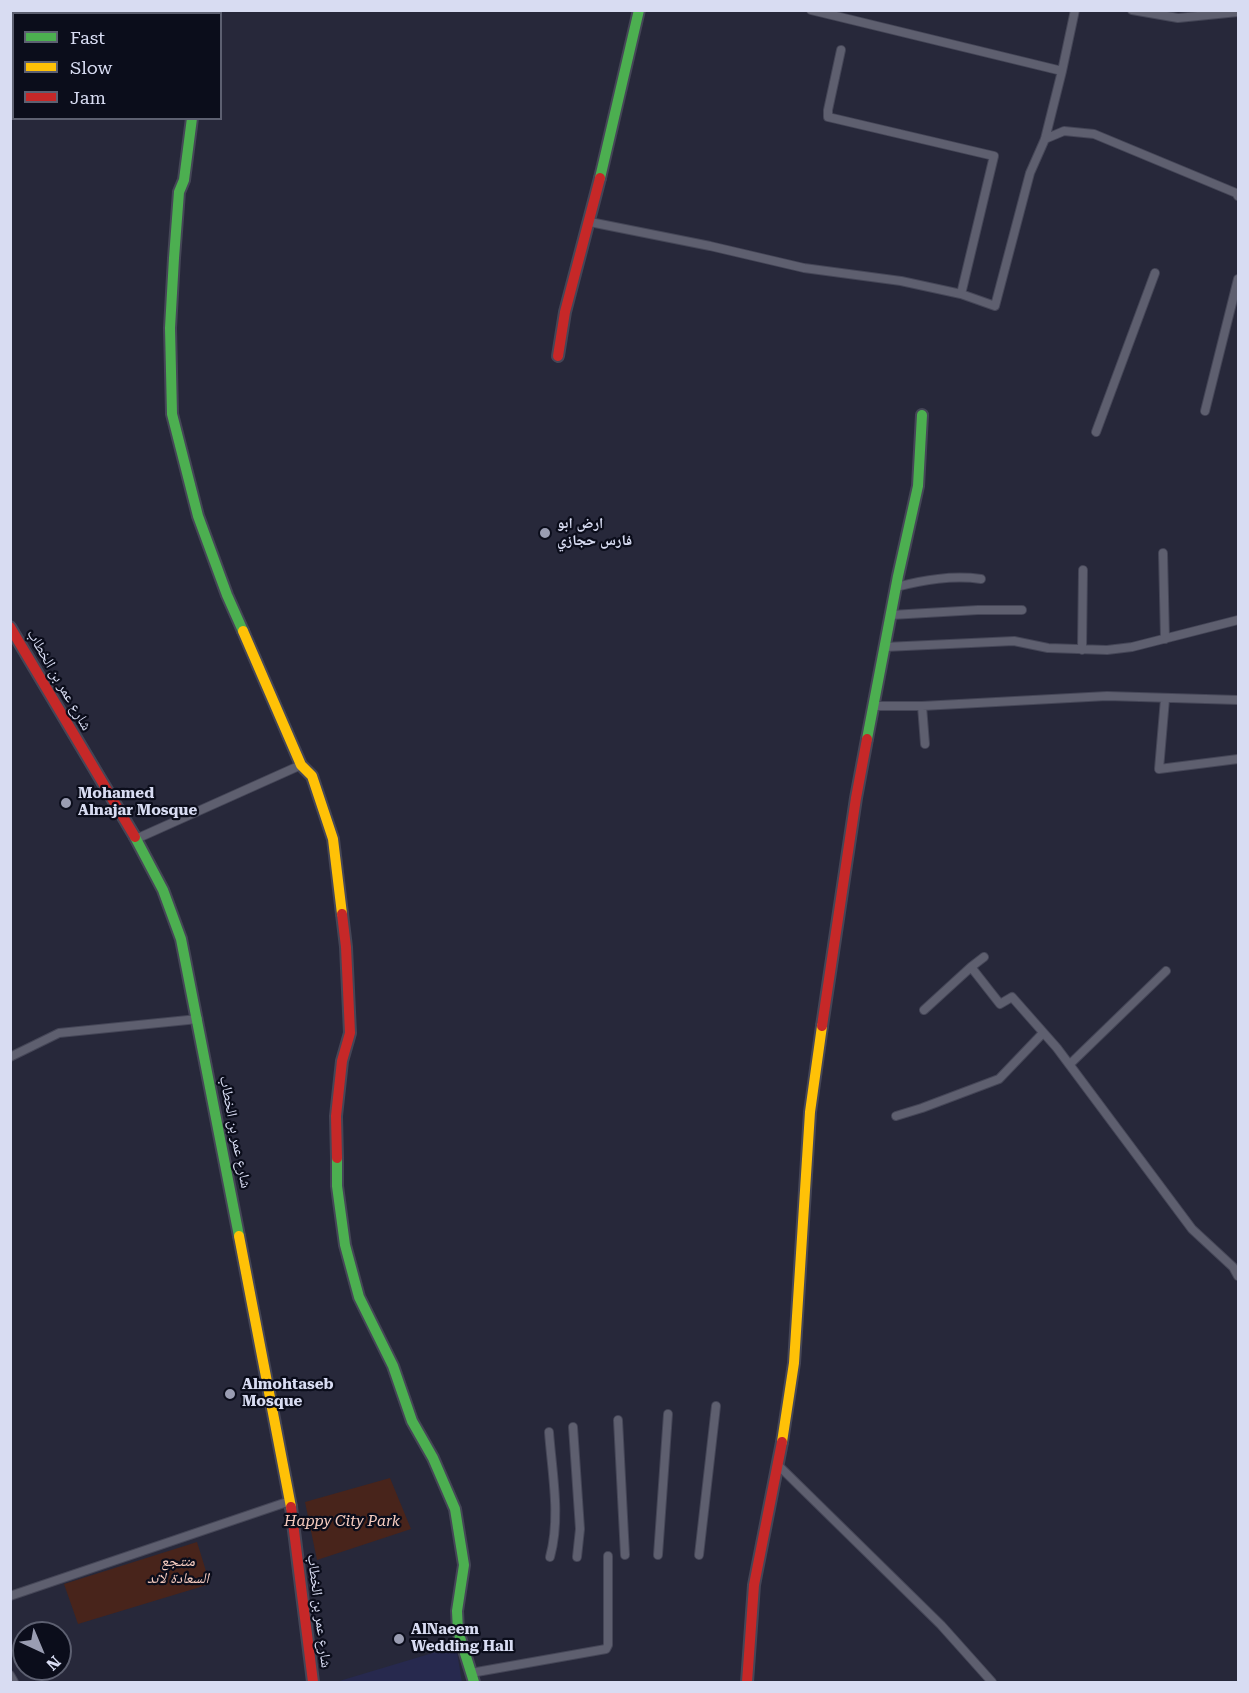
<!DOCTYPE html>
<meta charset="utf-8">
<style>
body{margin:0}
#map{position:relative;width:1249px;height:1693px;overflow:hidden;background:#27283a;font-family:"Roboto Serif",serif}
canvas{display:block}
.frame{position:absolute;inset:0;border:12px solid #d8dcf2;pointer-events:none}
.legend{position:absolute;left:12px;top:12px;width:210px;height:108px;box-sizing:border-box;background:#0b0d1b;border:2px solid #5d6071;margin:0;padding:8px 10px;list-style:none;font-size:18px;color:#d8dcf2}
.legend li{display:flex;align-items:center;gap:12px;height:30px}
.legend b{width:30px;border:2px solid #5d6071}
.north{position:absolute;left:12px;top:1621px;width:60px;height:60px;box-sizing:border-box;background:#0b0d1b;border:2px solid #5d6071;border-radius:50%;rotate:136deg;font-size:16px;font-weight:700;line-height:24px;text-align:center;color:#d8dcf2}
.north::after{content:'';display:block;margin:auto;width:21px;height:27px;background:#9a9db2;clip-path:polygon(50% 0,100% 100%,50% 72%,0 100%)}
</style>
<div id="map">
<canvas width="1249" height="1693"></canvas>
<div class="frame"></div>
<ul class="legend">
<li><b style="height:8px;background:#4caf50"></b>Fast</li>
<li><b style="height:8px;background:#ffc107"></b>Slow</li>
<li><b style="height:8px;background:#c62828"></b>Jam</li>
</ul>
<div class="north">N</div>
</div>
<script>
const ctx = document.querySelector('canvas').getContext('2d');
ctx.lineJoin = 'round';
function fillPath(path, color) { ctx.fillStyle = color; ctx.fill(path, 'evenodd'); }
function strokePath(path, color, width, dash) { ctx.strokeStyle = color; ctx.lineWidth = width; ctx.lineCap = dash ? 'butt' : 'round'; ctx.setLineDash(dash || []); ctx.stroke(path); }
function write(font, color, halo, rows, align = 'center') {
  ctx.font = font + ' "Roboto Serif","Noto Naskh Arabic",serif'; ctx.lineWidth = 4.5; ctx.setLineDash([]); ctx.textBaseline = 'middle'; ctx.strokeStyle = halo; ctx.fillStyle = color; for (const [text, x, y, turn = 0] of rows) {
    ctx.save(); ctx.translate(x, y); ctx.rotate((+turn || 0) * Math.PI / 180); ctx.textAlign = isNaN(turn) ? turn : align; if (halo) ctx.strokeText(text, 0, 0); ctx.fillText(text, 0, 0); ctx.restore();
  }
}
fillPath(new Path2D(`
 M 456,1646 L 462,1682 L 335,1682 L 336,1682 Z`), '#27294e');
fillPath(new Path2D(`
 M 390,1478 L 411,1529 L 317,1560 L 305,1502 Z
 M 197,1542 L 210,1584 L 78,1624 L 64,1584 Z`), '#48241b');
const street = new Path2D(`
 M 811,10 L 1062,71
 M 1132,10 L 1178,18 L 1238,12
 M 841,50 L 828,110 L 828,117 L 994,156 L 961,294
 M 1045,139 L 1064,131 L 1094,134 L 1236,193 L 1238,196
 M 590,222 L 710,246 L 804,268 L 901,281 L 961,294 L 995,306 L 1030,173 L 1045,139 L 1062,71 L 1075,10
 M 1205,411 L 1238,279
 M 1096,432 L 1155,273
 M 1163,553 L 1165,639
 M 896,587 C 924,580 952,575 981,579
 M 891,615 L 978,610 L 1022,610
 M 885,647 L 1014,641 L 1048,648 L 1107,650 L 1132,647 L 1238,620
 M 1082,650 L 1083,570
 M 1165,699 L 1159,769 L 1238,759
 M 874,706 L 922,706 L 1107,696 L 1238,700
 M 922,706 L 925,744
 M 136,839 L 301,765
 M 984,957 L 971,967 L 1000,1004 L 1012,997 L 1057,1048 L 1192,1229 L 1233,1267 L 1238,1276
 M 924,1010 L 971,967
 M 10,1057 L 59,1033 L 198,1019
 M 1070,1064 L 1166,971
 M 896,1116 L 922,1108 L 999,1079 L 1043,1033
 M 618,1420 L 625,1555
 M 573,1427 L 580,1529 L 577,1557
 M 549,1432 C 552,1473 561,1517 550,1557
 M 778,1465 L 941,1625 L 992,1682
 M 658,1555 L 668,1414
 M 699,1555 L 716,1406
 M 10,1596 L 290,1501
 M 471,1673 L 606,1649 L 608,1645 L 608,1556
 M 10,1675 L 14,1682`);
const fast = new Path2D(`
 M 192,118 L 184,180 L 179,192 L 174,258 L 170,328 L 172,414 L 198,516 L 227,595 L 243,631
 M 600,178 L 639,10
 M 867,739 L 898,576 L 918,486 L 922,415
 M 135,837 L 163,890 L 181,939 L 239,1236
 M 337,1158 L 337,1186 L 345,1245 L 359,1297 L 393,1366 L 412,1421 L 433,1458 L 455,1509 L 464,1565 L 457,1611 L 458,1631 L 474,1682`);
const slow = new Path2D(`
 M 178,10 L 179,14
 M 243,631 L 301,765 L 312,776 L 333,839 L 342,914
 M 239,1236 L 291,1507
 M 782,1442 L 794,1363 L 810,1112 L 822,1026`);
const jam = new Path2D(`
 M 558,356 L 565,312 L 600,178
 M 10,627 L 135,837
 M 822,1026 L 856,798 L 867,739
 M 337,1158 L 336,1116 L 342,1061 L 350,1033 L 346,947 L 342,914
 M 291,1507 L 313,1682
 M 747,1682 L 754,1585 L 782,1442`);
strokePath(street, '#454657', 10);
strokePath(fast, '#454657', 14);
strokePath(slow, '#454657', 14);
strokePath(jam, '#454657', 14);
strokePath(street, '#5e5f6f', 8);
strokePath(fast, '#4caf50', 10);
strokePath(slow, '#ffc107', 10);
strokePath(jam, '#c62828', 10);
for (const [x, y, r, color] of [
 [545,533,6,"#9a9db2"],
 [66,803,6,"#9a9db2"],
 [230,1394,6,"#9a9db2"],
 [399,1639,6,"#9a9db2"]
]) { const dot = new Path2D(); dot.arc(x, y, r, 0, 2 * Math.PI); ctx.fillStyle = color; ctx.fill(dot); strokePath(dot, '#0b0d1b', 2); }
write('bold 15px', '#d8dcf2', '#0b0d1b', [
 ["ارض ابو",557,524],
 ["فارس حجازي",557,541],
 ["Mohamed",78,794],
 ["Alnajar Mosque",78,811],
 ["Almohtaseb",242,1385],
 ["Mosque",242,1402],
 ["AlNaeem",411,1630],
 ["Wedding Hall",411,1647]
], 'left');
write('15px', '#d8dcf2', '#0b0d1b', [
 ["شارع عمر بن الخطاب",59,680,60],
 ["شارع عمر بن الخطاب",235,1132,79],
 ["شارع عمر بن الخطاب",319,1611,83]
]);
write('italic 15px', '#f8cdc0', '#0b0d1b', [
 ["Happy City Park",342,1522],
 ["منتجع",178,1562],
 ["السعادة لاند",178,1579]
]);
</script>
